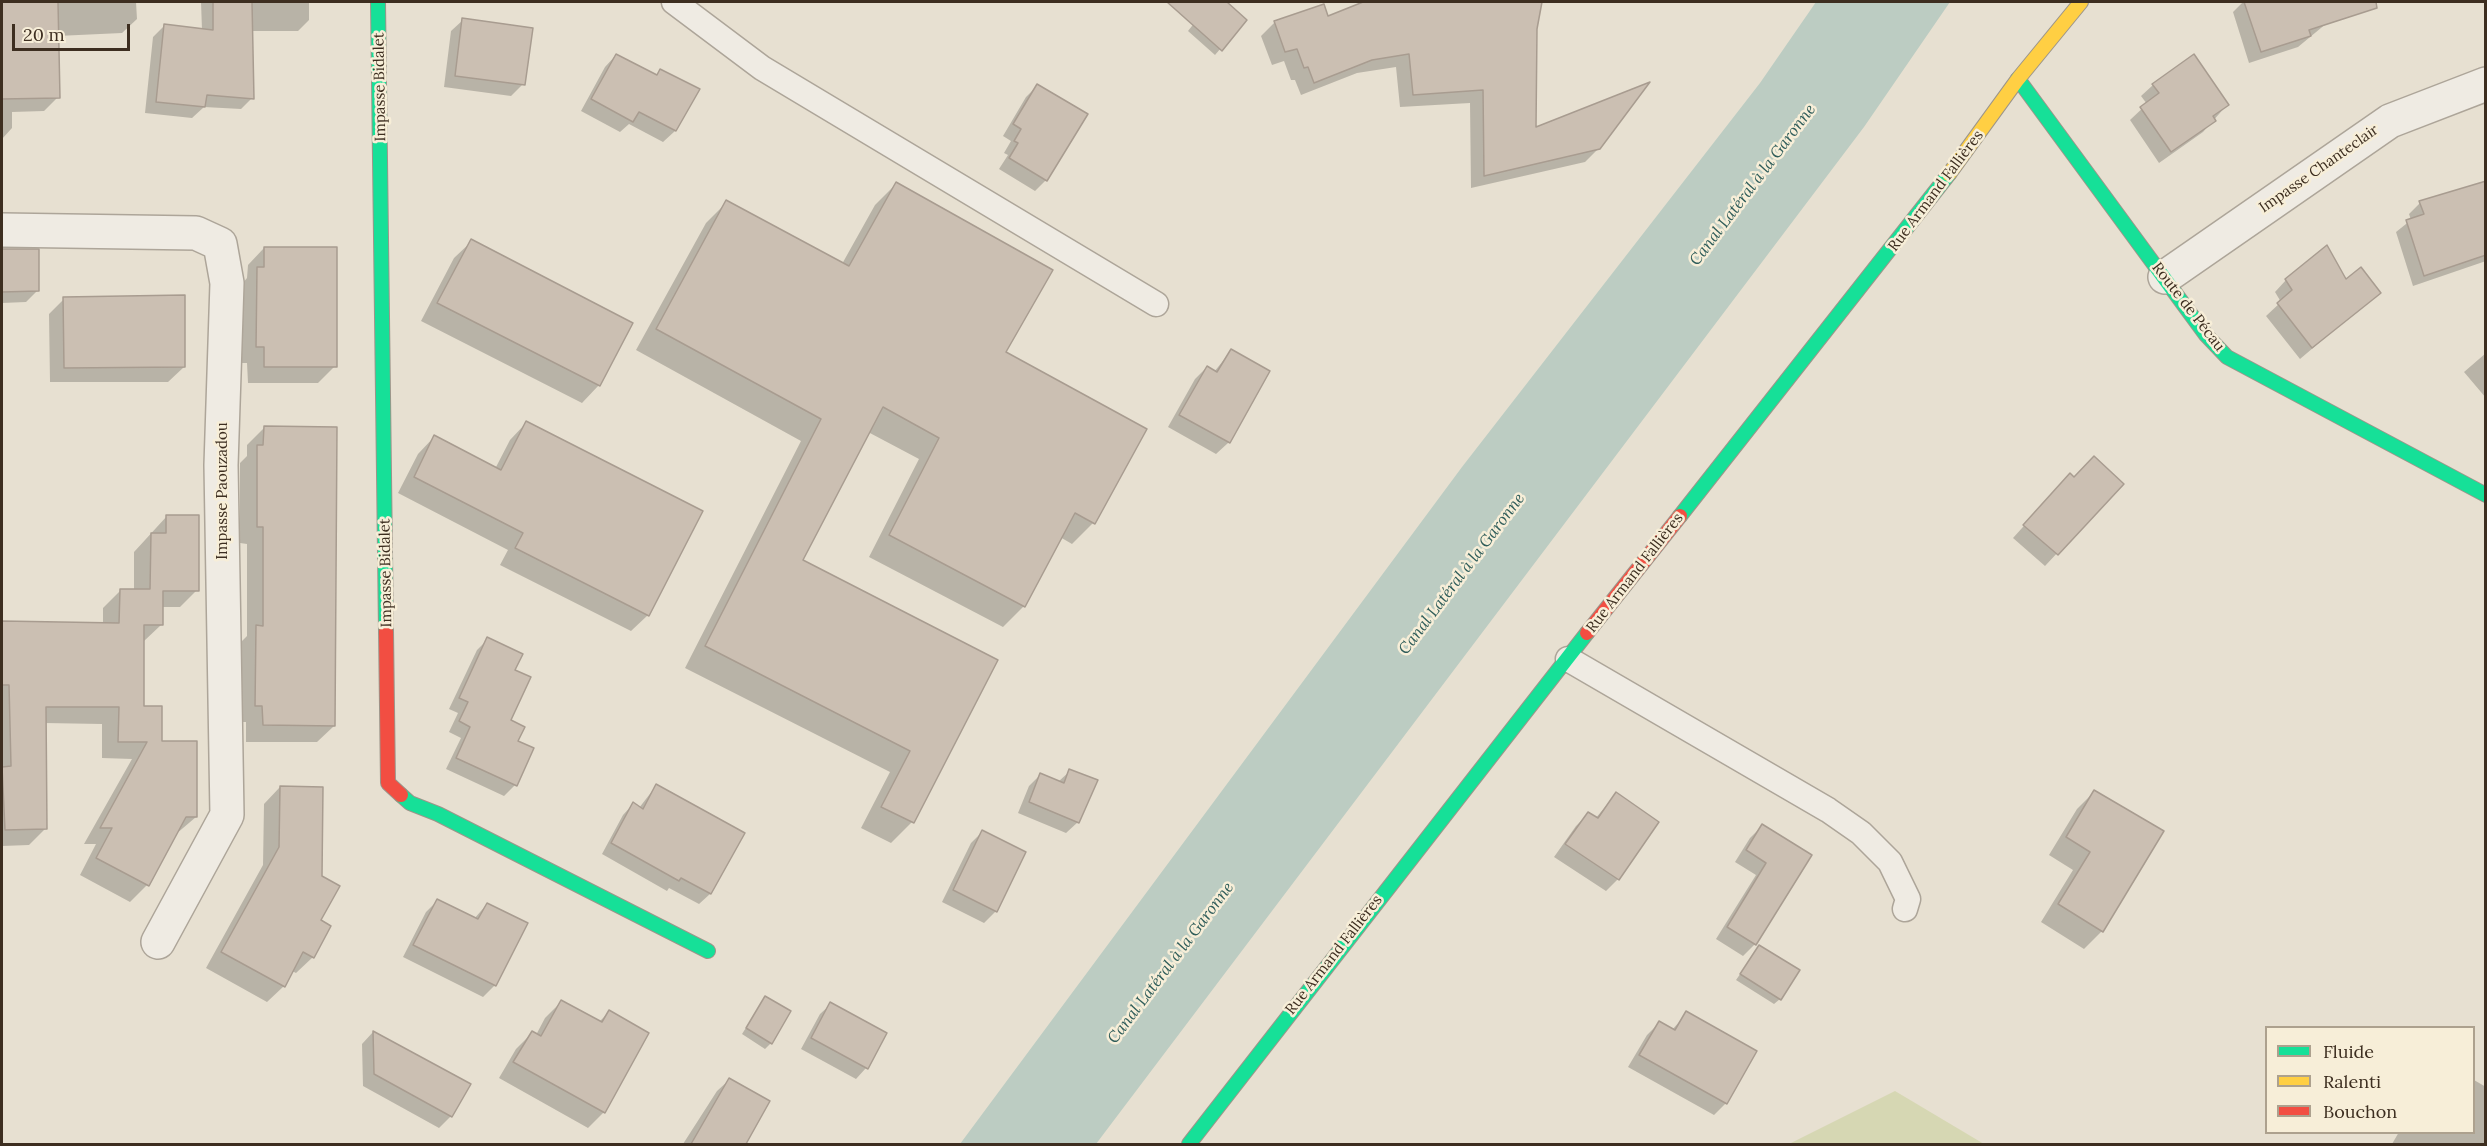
<!DOCTYPE html>
<meta charset="utf-8">
<style>
body{margin:0}
#map{position:relative;width:2487px;height:1146px;overflow:hidden;background:#e7e0d1;font-family:Lora,serif}
canvas{display:block}
.frame{position:absolute;inset:0;border:3px solid #3d2e20;pointer-events:none}
.legend{position:absolute;left:2265px;top:1026px;width:210px;height:108px;box-sizing:border-box;background:#f7eed8;border:2px solid #ada18e;margin:0;padding:8px 10px;list-style:none;font-size:18px;color:#3d2e20}
.legend li{display:flex;align-items:center;gap:12px;height:30px}
.legend b{width:30px;border:2px solid #ada18e}
.scale{position:absolute;left:12px;top:24px;width:118px;height:27px;box-sizing:border-box;border:3px solid #3d2e20;border-top:0;padding-left:8px;font-size:18px;line-height:21px;white-space:nowrap;color:#3d2e20;-webkit-text-stroke:4px #f7eed8;paint-order:stroke}
</style>
<div id="map">
<canvas width="2487" height="1146"></canvas>
<div class="frame"></div>
<ul class="legend">
<li><b style="height:8px;background:#16e098"></b>Fluide</li>
<li><b style="height:8px;background:#ffcf43"></b>Ralenti</li>
<li><b style="height:8px;background:#f24e42"></b>Bouchon</li>
</ul>
<div class="scale">20 m</div>
</div>
<script>
const ctx = document.querySelector('canvas').getContext('2d');
ctx.lineJoin = 'round';
function fillPath(path, color) { ctx.fillStyle = color; ctx.fill(path, 'evenodd'); }
function strokePath(path, color, width, dash) { ctx.strokeStyle = color; ctx.lineWidth = width; ctx.lineCap = dash ? 'butt' : 'round'; ctx.setLineDash(dash || []); ctx.stroke(path); }
function write(font, color, halo, rows, align = 'center') {
  ctx.font = font + ' Lora,serif'; ctx.lineWidth = 5; ctx.setLineDash([]); ctx.textBaseline = 'middle'; ctx.strokeStyle = halo; ctx.fillStyle = color; for (const [text, x, y, turn = 0] of rows) {
    ctx.save(); ctx.translate(x, y); ctx.rotate((+turn || 0) * Math.PI / 180); ctx.textAlign = isNaN(turn) ? turn : align; if (halo) ctx.strokeText(text, 0, 0); ctx.fillText(text, 0, 0); ctx.restore();
  }
}
fillPath(new Path2D(`
 M 1895,1091 L 1984,1144 L 1789,1144 Z`), '#d6d7b3');
fillPath(new Path2D(`
 M 1816,2 L 1950,2 L 1864,127 L 1096,1144 L 960,1144 L 1462,467 L 1760,83 Z`), '#bcccc2');
fillPath(new Path2D(`
 M 2,2 L 136,2 L 137,19 L 122,33 L 57,36 L 58,97 L 44,111 L 12,112 L 12,128 L 2,139 Z
 M 201,2 L 309,2 L 309,20 L 298,31 L 251,31 L 252,98 L 241,109 L 204,107 L 192,118 L 145,113 L 153,37 L 165,25 L 202,30 Z
 M 1211,2 L 1225,2 L 1245,20 L 1215,55 L 1188,31 Z
 M 1367,2 L 1540,2 L 1535,29 L 1535,129 L 1599,148 L 1585,162 L 1471,188 L 1470,103 L 1400,107 L 1396,67 L 1357,73 L 1301,95 L 1295,80 L 1291,80 L 1284,61 L 1272,65 L 1261,36 L 1275,22 L 1327,18 Z
 M 2243,2 L 2320,2 L 2327,23 L 2298,47 L 2249,63 L 2233,12 Z
 M 463,20 L 523,84 L 511,96 L 444,87 L 451,31 Z
 M 616,55 L 655,76 L 660,70 L 698,90 L 675,131 L 663,142 L 629,124 L 620,132 L 581,111 L 605,67 Z
 M 2194,57 L 2227,105 L 2203,132 L 2159,163 L 2130,120 L 2147,104 L 2141,96 L 2153,85 Z
 M 1037,86 L 1046,180 L 1035,191 L 999,169 L 1008,155 L 1004,153 L 1011,141 L 1003,136 L 1026,97 Z
 M 896,184 L 1004,353 L 1093,523 L 1072,544 L 1060,537 L 1024,606 L 1003,627 L 869,557 L 919,459 L 868,432 L 801,560 L 996,660 L 912,822 L 891,843 L 861,828 L 890,772 L 685,668 L 801,441 L 636,350 L 706,223 L 727,202 L 842,264 L 875,205 Z
 M 2486,190 L 2486,261 L 2413,286 L 2396,232 L 2411,220 L 2409,214 L 2420,203 Z
 M 472,241 L 599,385 L 582,403 L 421,321 L 454,258 Z
 M 264,248 L 335,366 L 318,383 L 248,383 L 247,363 L 240,363 L 241,285 L 247,278 L 248,265 Z
 M 2,251 L 37,251 L 38,290 L 26,302 L 2,303 Z
 M 2286,280 L 2345,282 L 2379,292 L 2300,359 L 2266,316 L 2281,302 L 2275,292 Z
 M 64,299 L 184,367 L 168,382 L 50,382 L 49,314 Z
 M 1231,351 L 1268,372 L 1228,443 L 1216,454 L 1168,427 L 1195,379 L 1207,367 L 1214,372 Z
 M 2486,353 L 2486,398 L 2464,372 Z
 M 526,423 L 648,615 L 631,631 L 500,565 L 508,550 L 398,493 L 418,454 L 434,437 L 495,469 L 510,440 Z
 M 264,428 L 334,726 L 317,742 L 246,742 L 246,722 L 239,722 L 240,643 L 247,636 L 247,544 L 240,543 L 240,463 L 247,456 L 247,445 Z
 M 2074,479 L 2122,484 L 2045,566 L 2013,538 L 2059,487 Z
 M 167,516 L 197,590 L 180,607 L 161,607 L 161,625 L 143,642 L 143,708 L 196,817 L 176,834 L 147,885 L 130,902 L 80,875 L 96,844 L 84,844 L 132,759 L 102,758 L 102,724 L 44,723 L 46,828 L 29,845 L 2,846 L 2,623 L 103,624 L 103,608 L 120,591 L 134,591 L 134,552 Z
 M 488,639 L 516,742 L 532,749 L 515,785 L 504,796 L 446,769 L 461,738 L 449,732 L 458,713 L 449,709 L 477,650 Z
 M 1070,771 L 1078,822 L 1066,833 L 1018,813 L 1029,786 L 1041,774 L 1058,782 Z
 M 656,786 L 710,894 L 699,904 L 669,888 L 667,891 L 602,854 L 623,815 L 633,804 L 639,808 Z
 M 280,787 L 319,921 L 329,927 L 313,957 L 296,973 L 292,971 L 284,986 L 267,1002 L 206,968 L 263,865 L 264,804 Z
 M 2094,792 L 2102,931 L 2084,949 L 2041,922 L 2073,870 L 2049,855 L 2077,809 Z
 M 1616,794 L 1657,822 L 1618,879 L 1606,891 L 1554,857 L 1576,826 L 1588,814 L 1595,819 Z
 M 1762,826 L 1810,855 L 1755,944 L 1743,956 L 1716,939 L 1756,875 L 1735,862 L 1750,838 Z
 M 982,832 L 996,911 L 984,923 L 942,902 L 971,843 Z
 M 437,901 L 474,919 L 487,904 L 526,923 L 495,985 L 483,997 L 403,957 L 426,912 Z
 M 1759,947 L 1780,999 L 1774,1004 L 1736,980 Z
 M 765,998 L 771,1043 L 765,1049 L 742,1034 Z
 M 561,1002 L 599,1022 L 609,1012 L 604,1112 L 588,1128 L 499,1078 L 516,1049 L 532,1033 L 536,1035 L 545,1018 Z
 M 831,1004 L 866,1068 L 856,1079 L 801,1049 L 820,1014 Z
 M 1687,1013 L 1726,1103 L 1714,1115 L 1628,1067 L 1647,1035 L 1659,1023 L 1672,1030 Z
 M 373,1032 L 451,1116 L 439,1128 L 363,1086 L 362,1044 Z
 M 729,1080 L 745,1143 L 749,1144 L 683,1144 L 717,1091 Z
 M 2474,1080 L 2486,1087 L 2486,1144 L 2392,1144 L 2399,1132 L 2474,1132 Z`), '#0003');
const building = new Path2D(`
 M 2,2 L 58,2 L 60,98 L 2,99 Z
 M 213,2 L 252,2 L 254,99 L 207,95 L 205,107 L 156,102 L 164,24 L 213,30 Z
 M 1167,2 L 1227,2 L 1247,20 L 1222,51 Z
 M 1363,2 L 1542,2 L 1537,29 L 1536,127 L 1650,82 L 1600,149 L 1484,176 L 1483,90 L 1413,95 L 1409,54 L 1372,60 L 1314,83 L 1308,67 L 1304,68 L 1297,49 L 1285,52 L 1274,21 L 1324,4 L 1328,16 Z
 M 2244,2 L 2376,2 L 2377,8 L 2309,30 L 2311,36 L 2261,52 Z
 M 462,18 L 533,28 L 525,85 L 455,76 Z
 M 616,54 L 657,75 L 660,69 L 700,89 L 676,131 L 639,112 L 633,122 L 591,99 Z
 M 2194,54 L 2229,105 L 2213,116 L 2216,121 L 2171,152 L 2140,107 L 2159,93 L 2152,84 Z
 M 1037,84 L 1088,114 L 1047,181 L 1009,158 L 1018,143 L 1014,141 L 1021,129 L 1013,124 Z
 M 2486,181 L 2486,255 L 2424,276 L 2406,220 L 2424,214 L 2419,201 Z
 M 896,182 L 1053,270 L 1006,352 L 1147,429 L 1095,524 L 1075,513 L 1025,607 L 889,535 L 939,438 L 883,407 L 803,560 L 998,660 L 914,823 L 881,807 L 910,751 L 705,646 L 821,419 L 656,329 L 726,200 L 849,266 Z
 M 471,239 L 633,323 L 600,386 L 437,303 Z
 M 2327,245 L 2346,279 L 2361,267 L 2381,293 L 2312,348 L 2277,303 L 2292,290 L 2285,279 Z
 M 264,247 L 337,247 L 337,367 L 264,367 L 264,347 L 256,347 L 257,267 L 264,267 Z
 M 2,249 L 39,249 L 39,291 L 2,292 Z
 M 185,295 L 185,367 L 64,368 L 63,297 Z
 M 1231,349 L 1270,371 L 1230,443 L 1179,415 L 1207,366 L 1217,372 Z
 M 526,421 L 703,511 L 649,616 L 515,548 L 523,533 L 414,477 L 434,435 L 501,470 Z
 M 264,426 L 337,427 L 335,726 L 263,725 L 262,706 L 255,706 L 256,625 L 263,626 L 263,527 L 257,527 L 257,445 L 263,445 Z
 M 2094,456 L 2124,484 L 2058,555 L 2023,525 L 2070,473 L 2074,477 Z
 M 166,515 L 199,515 L 199,591 L 163,591 L 163,625 L 144,625 L 144,706 L 162,706 L 162,741 L 197,741 L 197,817 L 186,817 L 149,886 L 96,858 L 112,828 L 100,828 L 147,742 L 118,742 L 119,707 L 46,707 L 47,829 L 5,830 L 2,767 L 11,766 L 9,685 L 2,685 L 2,621 L 119,623 L 120,589 L 150,589 L 151,533 L 166,533 Z
 M 487,637 L 523,654 L 515,670 L 531,677 L 511,720 L 525,727 L 518,741 L 534,748 L 517,786 L 456,758 L 470,727 L 459,721 L 468,702 L 459,698 Z
 M 1069,769 L 1098,780 L 1079,823 L 1029,802 L 1040,773 L 1064,783 Z
 M 656,784 L 745,833 L 711,894 L 681,878 L 679,881 L 611,843 L 633,802 L 643,809 Z
 M 280,786 L 323,787 L 322,876 L 340,886 L 321,920 L 331,926 L 314,958 L 303,952 L 285,987 L 221,952 L 279,847 Z
 M 2094,790 L 2164,831 L 2103,932 L 2058,904 L 2090,852 L 2066,837 Z
 M 1616,792 L 1659,822 L 1619,880 L 1565,844 L 1588,812 L 1598,818 Z
 M 1762,824 L 1812,855 L 1756,945 L 1727,927 L 1766,863 L 1746,850 Z
 M 982,830 L 1026,852 L 997,912 L 953,890 Z
 M 437,899 L 478,919 L 487,903 L 528,923 L 496,986 L 413,945 Z
 M 1759,945 L 1800,970 L 1781,1000 L 1740,974 Z
 M 765,996 L 791,1011 L 772,1044 L 746,1028 Z
 M 561,1000 L 602,1022 L 609,1010 L 649,1033 L 605,1113 L 513,1062 L 532,1031 L 541,1036 Z
 M 830,1002 L 887,1033 L 868,1069 L 811,1038 Z
 M 1686,1011 L 1757,1051 L 1727,1104 L 1639,1055 L 1659,1021 L 1675,1030 Z
 M 373,1031 L 471,1084 L 452,1117 L 374,1074 Z
 M 729,1078 L 770,1101 L 746,1144 L 691,1144 Z`);
fillPath(building, '#cbbfb2');
strokePath(building, '#a89c90', 1.5);
const lane = new Path2D(`
 M 674,2 L 762,68 L 1156,304
 M 1568,659 L 1828,810 L 1861,833 L 1890,862 L 1908,899 L 1905,909`);
const street = new Path2D(`
 M 2,230 L 196,233 L 220,244 L 227,283 L 221,465 L 227,815 L 158,942
 M 2165,277 L 2390,121 L 2486,84`);
const fast = new Path2D(`
 M 378,2 L 386,631
 M 2018,79 L 2206,335 L 2227,357 L 2486,495
 M 1680,516 L 1949,174
 M 401,795 L 410,803 L 438,814 L 708,951
 M 1189,1144 L 1587,633`);
const slow = new Path2D(`
 M 1949,174 L 2018,79 L 2081,2`);
const jam = new Path2D(`
 M 386,631 L 388,783 L 401,795
 M 1587,633 L 1680,516`);
strokePath(lane, '#ada599', 27);
strokePath(street, '#ada599', 36);
strokePath(fast, '#9c958a', 16);
strokePath(slow, '#9c958a', 16);
strokePath(jam, '#9c958a', 16);
strokePath(lane, '#efebe3', 24);
strokePath(street, '#efebe3', 33);
strokePath(fast, '#16e098', 14);
strokePath(slow, '#ffcf43', 14);
strokePath(jam, '#f24e42', 14);
write('15px', '#3d2e20', '#f7eed8', [
 ["Impasse Bidalet",380,87,-91],
 ["Impasse Chanteclair",2319,169,-35],
 ["Rue Armand Fallières",1936,191,-53],
 ["Route de Pécau",2188,307,52],
 ["Impasse Paouzadou",223,491,-90],
 ["Impasse Bidalet",386,573,-91],
 ["Rue Armand Fallières",1635,573,-52],
 ["Rue Armand Fallières",1334,955,-52]
]);
write('italic 16px', '#2f5d5a', '#f7eed8', [
 ["Canal Latéral à la Garonne",1753,185,-53],
 ["Canal Latéral à la Garonne",1462,574,-53],
 ["Canal Latéral à la Garonne",1171,963,-53]
]);
</script>
